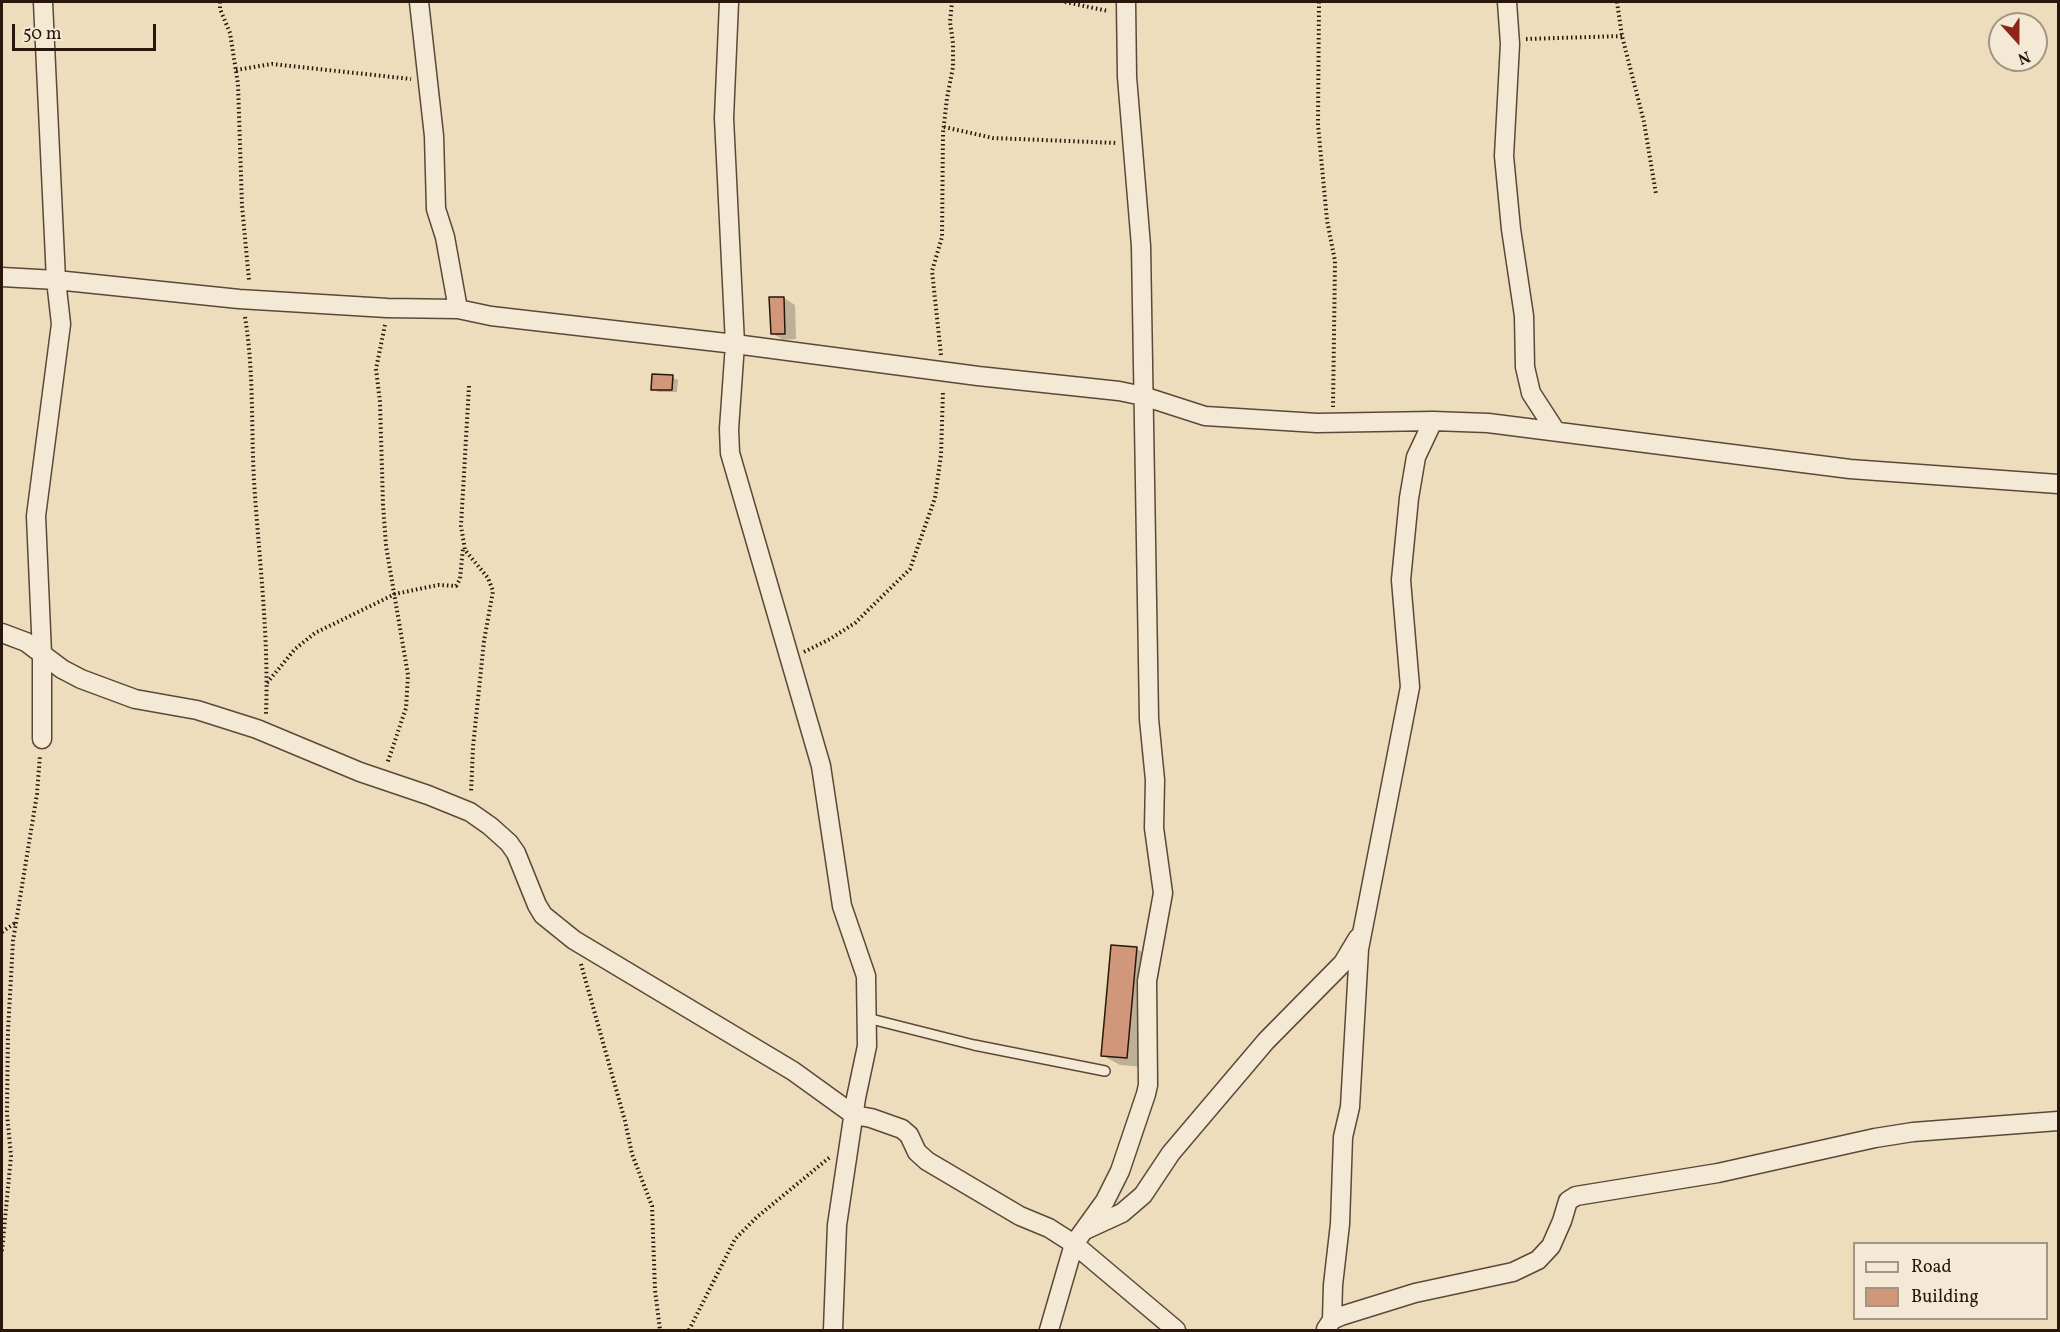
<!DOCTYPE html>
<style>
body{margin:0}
#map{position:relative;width:2060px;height:1332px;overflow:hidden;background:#edddbd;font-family:Vollkorn,serif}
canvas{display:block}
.frame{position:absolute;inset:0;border:3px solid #2b160c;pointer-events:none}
.legend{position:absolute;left:1853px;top:1242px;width:195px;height:78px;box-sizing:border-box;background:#f3e9d4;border:2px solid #a39584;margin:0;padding:8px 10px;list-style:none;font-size:18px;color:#2b160c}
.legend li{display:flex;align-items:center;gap:12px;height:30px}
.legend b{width:30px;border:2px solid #a39584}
.north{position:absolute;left:1988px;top:12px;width:60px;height:60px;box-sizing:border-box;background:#f3e9d4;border:2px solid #a39584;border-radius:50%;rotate:159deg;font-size:16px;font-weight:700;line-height:24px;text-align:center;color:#2b160c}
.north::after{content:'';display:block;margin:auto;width:21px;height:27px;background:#8f2418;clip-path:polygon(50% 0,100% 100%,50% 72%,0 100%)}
.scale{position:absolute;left:12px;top:24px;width:144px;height:27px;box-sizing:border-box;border:3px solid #2b160c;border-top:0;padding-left:8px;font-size:18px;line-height:21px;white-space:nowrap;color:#2b160c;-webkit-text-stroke:4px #f3e9d4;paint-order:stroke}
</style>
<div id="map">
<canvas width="2060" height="1332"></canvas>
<div class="frame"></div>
<ul class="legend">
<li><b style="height:8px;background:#f3e9d4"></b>Road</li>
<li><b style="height:16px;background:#d1977b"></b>Building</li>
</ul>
<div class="north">N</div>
<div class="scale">50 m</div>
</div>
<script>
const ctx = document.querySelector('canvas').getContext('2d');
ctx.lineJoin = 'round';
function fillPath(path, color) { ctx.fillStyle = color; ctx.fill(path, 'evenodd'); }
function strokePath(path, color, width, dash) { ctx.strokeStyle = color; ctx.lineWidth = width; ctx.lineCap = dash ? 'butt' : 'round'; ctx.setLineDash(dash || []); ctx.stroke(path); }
fillPath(new Path2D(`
 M 784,298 L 795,305 L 796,339 L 783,340 L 772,333 Z
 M 672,377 L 678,380 L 677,392 L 658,392 L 653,389 Z
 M 1137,949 L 1154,959 L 1144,1067 L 1120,1065 L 1102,1055 Z`), '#0003');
const building = new Path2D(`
 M 769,297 L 784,297 L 785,334 L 771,334 Z
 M 652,374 L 673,375 L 672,390 L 651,390 Z
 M 1111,945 L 1137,947 L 1127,1058 L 1101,1056 Z`);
fillPath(building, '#d1977b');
strokePath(building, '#2b160c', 1.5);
const service = new Path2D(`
 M 867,1018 L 974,1045 L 1105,1071`);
const minor = new Path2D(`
 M 419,2 L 434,136 L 436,209 L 445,237 L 458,309
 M 729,2 L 724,118 L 735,344 L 729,429 L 730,453 L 821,766 L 842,906 L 866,976 L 867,1046 L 856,1098 L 837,1225 L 833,1330
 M 1507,2 L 1510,44 L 1504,156 L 1511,229 L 1524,316 L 1525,367 L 1531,393 L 1555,430
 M 2,277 L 56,280 L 239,299 L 387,308 L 458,309 L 491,316 L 735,344 L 978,376 L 1119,391 L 1143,396 L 1205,416 L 1317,423 L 1433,421 L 1488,423 L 1850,469 L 2058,484
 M 2,633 L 26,642 L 62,669 L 81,679 L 135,699 L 197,710 L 257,729 L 360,772 L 428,795 L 470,812 L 490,826 L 509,843 L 516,853 L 537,905 L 543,915 L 574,940 L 793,1071 L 854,1115 L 871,1118 L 902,1129 L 909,1135 L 917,1152 L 927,1161 L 1020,1216 L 1049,1228 L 1074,1244 L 1176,1330
 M 42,739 L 42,654 L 36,516 L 61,324 L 56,280 L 43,2
 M 1085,1230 L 1122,1213 L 1143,1195 L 1171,1153 L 1266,1041 L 1343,963 L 1358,938
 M 1332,1320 L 1333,1285 L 1340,1224 L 1343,1137 L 1350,1107 L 1359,949 L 1410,687 L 1401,580 L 1409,498 L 1416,457 L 1433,421
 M 1326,1329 L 1332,1320 L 1341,1316 L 1415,1293 L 1513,1272 L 1538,1260 L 1551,1246 L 1562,1221 L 1568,1201 L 1576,1196 L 1718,1173 L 1875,1138 L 1913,1132 L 2058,1121
 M 1049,1330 L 1074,1244 L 1105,1201 L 1120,1171 L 1146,1094 L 1148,1085 L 1147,981 L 1163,893 L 1154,828 L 1155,780 L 1149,719 L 1141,246 L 1127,77 L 1126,2`);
strokePath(service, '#5c4838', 12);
strokePath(minor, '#5c4838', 21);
strokePath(new Path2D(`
 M 220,2 L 220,9 L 230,33 L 238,84 L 242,206 L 249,280
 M 1065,2 L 1108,11
 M 1319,2 L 1318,125 L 1327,220 L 1335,261 L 1333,407
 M 1617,2 L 1622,36 L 1644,122 L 1656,194
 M 1526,39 L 1622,36
 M 236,70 L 272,64 L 411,79
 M 944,127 L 993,138 L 1117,143
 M 245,317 C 254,372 251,426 254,481 C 259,559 269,636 266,714
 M 385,325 L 376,369 L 380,402 L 383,504 L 386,546 L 408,675 L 406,708 L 387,764
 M 941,355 L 932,271 L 942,237 L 943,133 L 947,98 L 953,67 L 953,43 L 950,22 L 952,2
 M 469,386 L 461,526 L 465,550 L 488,578 L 493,591 L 484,641 L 473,747 L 471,793
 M 804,652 L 830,639 L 855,623 L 910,569 L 935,498 L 941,455 L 943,390
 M 267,683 L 295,649 L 315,633 L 395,594 L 438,585 L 456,586 L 460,579 L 463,548
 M 2,932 L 15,923
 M 581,964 L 625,1121 L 632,1154 L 652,1206 L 655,1290 L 660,1330
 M 2,1251 L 11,1156 L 7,1114 L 8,1031 L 13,941 L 37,794 L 40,755
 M 689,1330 L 735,1239 L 757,1217 L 830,1157`), '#2b160c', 4, [1.5, 3]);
strokePath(service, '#f3e9d4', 9);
strokePath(minor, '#f3e9d4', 18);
</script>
